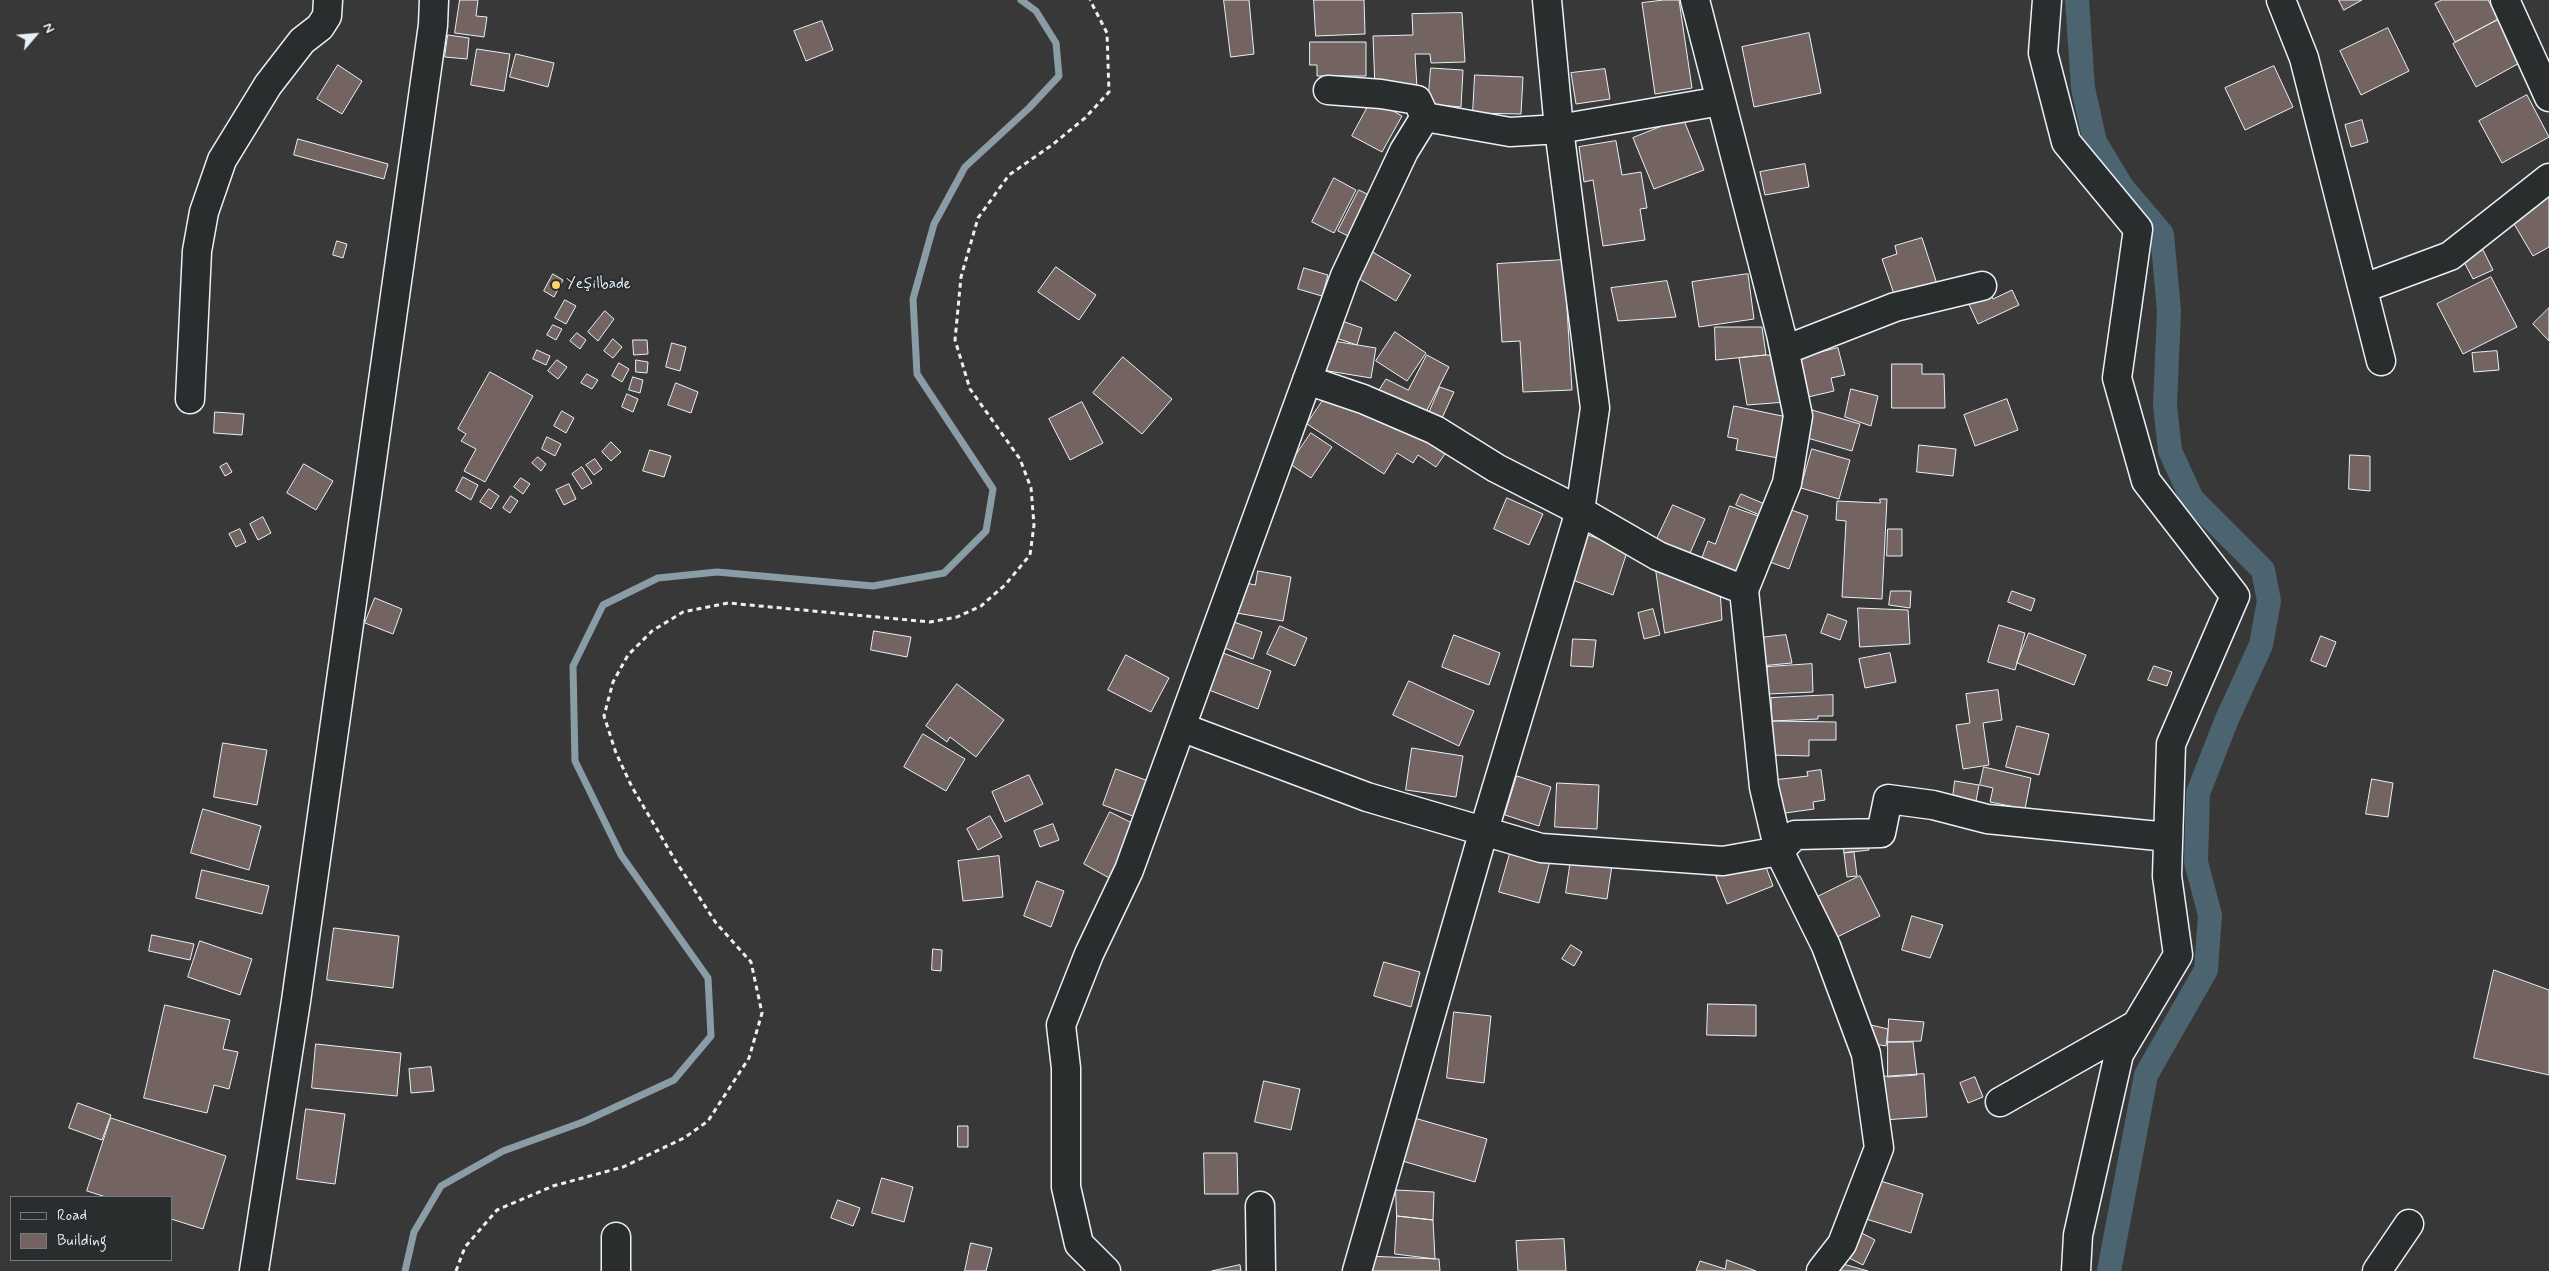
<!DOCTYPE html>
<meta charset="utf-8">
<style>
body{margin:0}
#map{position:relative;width:2549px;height:1271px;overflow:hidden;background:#393838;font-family:Mynerve,sans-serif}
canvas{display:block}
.legend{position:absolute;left:10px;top:1196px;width:162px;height:65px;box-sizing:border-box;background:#2a2d2e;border:1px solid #767b7f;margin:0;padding:6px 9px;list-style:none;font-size:15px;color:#e8f1f8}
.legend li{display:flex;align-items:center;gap:10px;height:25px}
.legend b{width:25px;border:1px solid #767b7f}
.north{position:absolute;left:10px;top:10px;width:50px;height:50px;-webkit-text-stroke:4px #2a2d2e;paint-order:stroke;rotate:63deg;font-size:14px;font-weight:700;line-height:20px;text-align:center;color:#e8f1f8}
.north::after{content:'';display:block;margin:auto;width:18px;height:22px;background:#e8f1f8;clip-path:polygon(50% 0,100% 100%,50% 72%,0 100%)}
</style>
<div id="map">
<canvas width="2549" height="1271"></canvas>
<ul class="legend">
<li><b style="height:6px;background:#2a2d2e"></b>Road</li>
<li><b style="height:14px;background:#736461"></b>Building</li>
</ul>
<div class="north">N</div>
</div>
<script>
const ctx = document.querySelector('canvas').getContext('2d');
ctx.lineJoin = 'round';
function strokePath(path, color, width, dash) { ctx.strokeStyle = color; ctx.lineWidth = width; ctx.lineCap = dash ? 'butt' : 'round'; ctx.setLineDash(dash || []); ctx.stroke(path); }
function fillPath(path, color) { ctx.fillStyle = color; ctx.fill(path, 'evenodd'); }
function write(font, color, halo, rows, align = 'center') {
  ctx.font = font + ' Mynerve,sans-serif'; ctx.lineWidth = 4; ctx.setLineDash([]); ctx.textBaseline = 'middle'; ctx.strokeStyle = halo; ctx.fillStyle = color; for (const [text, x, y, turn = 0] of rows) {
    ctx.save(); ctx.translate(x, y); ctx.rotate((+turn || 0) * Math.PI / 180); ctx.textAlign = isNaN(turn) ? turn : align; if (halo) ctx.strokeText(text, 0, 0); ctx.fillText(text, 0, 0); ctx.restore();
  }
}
strokePath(new Path2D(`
 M 405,1271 L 414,1232 L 441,1186 L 503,1151 L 583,1122 L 674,1080 L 711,1036 L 708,978 L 621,855 L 575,761 L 573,666 L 603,605 L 658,578 L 717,572 L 873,586 L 944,573 L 986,531 L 993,489 L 917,374 L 913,299 L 934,224 L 965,167 L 1029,108 L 1059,76 L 1056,43 L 1036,11 L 1021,0`), '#8a9ca6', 7);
strokePath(new Path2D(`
 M 2077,0 L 2083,88 L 2095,142 L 2122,187 L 2162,234 L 2169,311 L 2165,405 L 2170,451 L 2192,499 L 2263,570 L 2269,601 L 2261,645 L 2227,719 L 2198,793 L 2196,862 L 2210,915 L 2206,970 L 2146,1075 L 2109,1271`), '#4c6370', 24);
const building = new Path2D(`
 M 460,0 L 478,0 L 476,16 L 487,17 L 484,37 L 455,33 Z
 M 1224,0 L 1249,0 L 1254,54 L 1231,57 Z
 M 1314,0 L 1364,0 L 1365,34 L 1316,36 Z
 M 1664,0 L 1679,0 L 1692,88 L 1655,94 L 1642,3 Z
 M 2339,0 L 2362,0 L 2344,10 Z
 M 2442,0 L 2488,0 L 2499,19 L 2455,42 L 2435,4 Z
 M 1462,13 L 1465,62 L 1431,63 L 1430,54 L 1415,54 L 1417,88 L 1375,89 L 1373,36 L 1413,35 L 1412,14 Z
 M 2499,19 L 2523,61 L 2476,87 L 2453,44 Z
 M 822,21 L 833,50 L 806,61 L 794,31 Z
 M 2388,28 L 2409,71 L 2361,95 L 2340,51 Z
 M 1809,33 L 1821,93 L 1754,107 L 1742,47 Z
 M 448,35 L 469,38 L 467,59 L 445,57 Z
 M 1310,42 L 1366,42 L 1366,76 L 1317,76 L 1317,65 L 1310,65 Z
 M 477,49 L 510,54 L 504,91 L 471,85 Z
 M 516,54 L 554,63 L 548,87 L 510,77 Z
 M 338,65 L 362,81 L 342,114 L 317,99 Z
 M 2274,66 L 2293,107 L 2245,130 L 2225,88 Z
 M 1431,68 L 1463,70 L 1461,107 L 1428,104 Z
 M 1605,69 L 1610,99 L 1576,104 L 1571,73 Z
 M 1475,75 L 1523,77 L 1521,114 L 1473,113 Z
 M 2527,95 L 2549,137 L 2502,163 L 2479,121 Z
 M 1372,99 L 1402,116 L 1382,152 L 1352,136 Z
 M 1683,118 L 1704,170 L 1654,189 L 1633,138 Z
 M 2362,120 L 2368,142 L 2351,147 L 2345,125 Z
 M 298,139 L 388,164 L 384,179 L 294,155 Z
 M 1616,141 L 1622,175 L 1641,172 L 1647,208 L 1640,209 L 1645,240 L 1603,246 L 1593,180 L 1584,182 L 1579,147 Z
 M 1805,164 L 1809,187 L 1765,195 L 1760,172 Z
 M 1334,178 L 1356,190 L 1334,233 L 1312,222 Z
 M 1359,190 L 1371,196 L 1350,237 L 1338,231 Z
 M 2549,194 L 2549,247 L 2533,256 L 2510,217 Z
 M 1922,238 L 1938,287 L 1896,300 L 1882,259 L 1897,254 L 1895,246 Z
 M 337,241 L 347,244 L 343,258 L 333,255 Z
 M 1366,248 L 1411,275 L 1396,301 L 1351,274 Z
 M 2483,250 L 2493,270 L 2473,279 L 2463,260 Z
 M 1564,260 L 1572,390 L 1523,392 L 1520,341 L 1502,342 L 1497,264 Z
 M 1056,267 L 1096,295 L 1079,320 L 1038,292 Z
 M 1304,268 L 1328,275 L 1322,296 L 1298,289 Z
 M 553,274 L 563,280 L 554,297 L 544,291 Z
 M 1748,274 L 1754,319 L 1699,327 L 1692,282 Z
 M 2491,277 L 2517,327 L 2463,354 L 2437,304 Z
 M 1667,281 L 1676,317 L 1618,321 L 1611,288 Z
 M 1988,288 L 1993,299 L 2012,290 L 2019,305 L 1978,324 L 1966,298 Z
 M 565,300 L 576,306 L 566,324 L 555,318 Z
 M 2549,308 L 2549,341 L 2533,324 Z
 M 605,311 L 614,319 L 598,341 L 588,332 Z
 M 1342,321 L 1362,328 L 1357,345 L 1336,338 Z
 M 553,325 L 562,329 L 556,340 L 547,335 Z
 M 1715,327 L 1762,327 L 1766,355 L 1716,360 Z
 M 1395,332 L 1426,353 L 1407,381 L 1376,361 Z
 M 577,333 L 586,340 L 580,349 L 570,341 Z
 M 613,339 L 622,347 L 613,358 L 604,351 Z
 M 633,340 L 647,340 L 648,354 L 634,355 Z
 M 1327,340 L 1376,348 L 1371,378 L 1322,370 Z
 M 672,343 L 686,347 L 680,371 L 666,367 Z
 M 1838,348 L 1845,375 L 1831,378 L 1834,391 L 1808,397 L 1798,358 Z
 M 537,350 L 550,356 L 546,365 L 533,359 Z
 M 2497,351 L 2499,370 L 2474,372 L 2472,353 Z
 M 1427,355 L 1449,367 L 1425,414 L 1379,390 L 1386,379 L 1408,390 Z
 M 1766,355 L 1776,356 L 1786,402 L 1747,405 L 1739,358 Z
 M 1123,357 L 1172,399 L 1142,434 L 1093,393 Z
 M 557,360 L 567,367 L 558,379 L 548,371 Z
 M 636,360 L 648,362 L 647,373 L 636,372 Z
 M 619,363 L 629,369 L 622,382 L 612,376 Z
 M 1892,364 L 1922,364 L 1922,374 L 1944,374 L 1945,408 L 1892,408 Z
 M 490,372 L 533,396 L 485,482 L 464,471 L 476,449 L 461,441 L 466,434 L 458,429 Z
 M 587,374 L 598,380 L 592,389 L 581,383 Z
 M 633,377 L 643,380 L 640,393 L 629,390 Z
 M 676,383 L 698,392 L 691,413 L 668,405 Z
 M 1440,387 L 1454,392 L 1442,418 L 1429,413 Z
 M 1851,389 L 1878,396 L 1871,426 L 1845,417 Z
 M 1330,390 L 1396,430 L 1403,419 L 1449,448 L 1436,467 L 1418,455 L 1413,463 L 1397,453 L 1384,474 L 1307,424 Z
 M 627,394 L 638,399 L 633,412 L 622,407 Z
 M 2007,399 L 2018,430 L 1975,446 L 1964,415 Z
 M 1082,402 L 1103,443 L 1070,460 L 1049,419 Z
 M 1734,406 L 1787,417 L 1778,458 L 1736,450 L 1738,439 L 1728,437 Z
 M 1812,410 L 1860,424 L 1852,451 L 1804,437 Z
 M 562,411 L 574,418 L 566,433 L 554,426 Z
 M 215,412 L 244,414 L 242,435 L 214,433 Z
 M 1311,433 L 1332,447 L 1311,478 L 1290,464 Z
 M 547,437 L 561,444 L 555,456 L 542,449 Z
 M 611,442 L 621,452 L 611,461 L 602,452 Z
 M 1919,445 L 1956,449 L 1953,476 L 1917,472 Z
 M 1812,449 L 1850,460 L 1839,499 L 1801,488 Z
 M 650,450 L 671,456 L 664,477 L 643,471 Z
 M 2350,455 L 2370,456 L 2370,491 L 2349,489 Z
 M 538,457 L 546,464 L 541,471 L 532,463 Z
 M 595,459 L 602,469 L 594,475 L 586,465 Z
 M 227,463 L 232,472 L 225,476 L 220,467 Z
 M 304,464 L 333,481 L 316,510 L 287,493 Z
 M 582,467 L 592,483 L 582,489 L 572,474 Z
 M 463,477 L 478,485 L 471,500 L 456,491 Z
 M 521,478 L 530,484 L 523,494 L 514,487 Z
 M 569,484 L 576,499 L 564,505 L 556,490 Z
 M 489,489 L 499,496 L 491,509 L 480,502 Z
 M 1741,494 L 1767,505 L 1762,516 L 1736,505 Z
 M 511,496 L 518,501 L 510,513 L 503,508 Z
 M 1507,498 L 1543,514 L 1529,545 L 1494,529 Z
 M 1880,499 L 1887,499 L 1882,599 L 1842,597 L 1846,521 L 1836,520 L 1837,501 L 1880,503 Z
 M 1673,505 L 1705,519 L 1687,560 L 1654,545 Z
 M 1730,506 L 1761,517 L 1737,585 L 1701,560 L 1708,541 L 1715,544 Z
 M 1786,508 L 1808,516 L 1789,569 L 1767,561 Z
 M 263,517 L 271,533 L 258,540 L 250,524 Z
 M 240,529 L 246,542 L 236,547 L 229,534 Z
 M 1888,529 L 1902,529 L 1902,556 L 1887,556 Z
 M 1585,534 L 1628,549 L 1613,595 L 1570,579 Z
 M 1656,570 L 1682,575 L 1720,590 L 1722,620 L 1665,633 Z
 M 1258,571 L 1291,577 L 1283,621 L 1231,612 L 1237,581 L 1255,585 Z
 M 1891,591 L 1911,591 L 1910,608 L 1889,605 Z
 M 2012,591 L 2035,599 L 2031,611 L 2008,602 Z
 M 375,598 L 402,609 L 393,634 L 365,623 Z
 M 1858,608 L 1908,610 L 1910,644 L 1860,647 Z
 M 1653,609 L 1660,635 L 1644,639 L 1638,613 Z
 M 1828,614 L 1847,621 L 1840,640 L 1821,633 Z
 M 1231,621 L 1262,632 L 1253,659 L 1222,647 Z
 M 1999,625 L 2025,633 L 2015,670 L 1988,662 Z
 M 1280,626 L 1307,638 L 1295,666 L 1267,654 Z
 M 874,631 L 911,637 L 907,657 L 871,650 Z
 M 2029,633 L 2086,655 L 2074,685 L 2017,663 Z
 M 1454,635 L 1500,653 L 1489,685 L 1442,667 Z
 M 1786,635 L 1792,663 L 1760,666 L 1759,638 Z
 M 2321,636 L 2336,642 L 2326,667 L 2311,661 Z
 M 1573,639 L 1596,640 L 1593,667 L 1571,666 Z
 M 1223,653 L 1271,671 L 1258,709 L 1209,690 Z
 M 1890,653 L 1896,682 L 1865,688 L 1859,659 Z
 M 1126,655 L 1169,678 L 1151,712 L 1108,690 Z
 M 1812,664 L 1813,692 L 1768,694 L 1767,667 Z
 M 2154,666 L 2172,672 L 2167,686 L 2148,680 Z
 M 1409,681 L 1474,711 L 1459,746 L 1393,715 Z
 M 957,684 L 1004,720 L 976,757 L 950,737 L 947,742 L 926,726 Z
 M 1998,690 L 2002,720 L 1983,723 L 1989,765 L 1963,769 L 1956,725 L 1970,723 L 1966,694 Z
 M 1833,695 L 1833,716 L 1818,716 L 1818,719 L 1772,721 L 1771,698 Z
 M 1770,721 L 1836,722 L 1836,740 L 1809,740 L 1809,756 L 1769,755 Z
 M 2017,726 L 2049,734 L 2039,775 L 2006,767 Z
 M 923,734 L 965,759 L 946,791 L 904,767 Z
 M 223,743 L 267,750 L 257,805 L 214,797 Z
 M 1412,748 L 1463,756 L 1456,797 L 1406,790 Z
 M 1984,767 L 2031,778 L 2025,809 L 1990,802 L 1993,788 L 1980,785 Z
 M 1116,769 L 1151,782 L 1138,818 L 1103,805 Z
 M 1821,770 L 1825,800 L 1813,802 L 1814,809 L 1778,814 L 1773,780 L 1808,776 L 1807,772 Z
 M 1029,775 L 1043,804 L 1005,822 L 992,792 Z
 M 1517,776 L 1551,787 L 1539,826 L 1505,815 Z
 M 2372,779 L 2393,783 L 2388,817 L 2366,814 Z
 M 1955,781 L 1979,785 L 1976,801 L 1953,797 Z
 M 1557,783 L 1599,785 L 1597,829 L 1555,827 Z
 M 203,809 L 261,826 L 249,870 L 191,853 Z
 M 1110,812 L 1138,826 L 1111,879 L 1084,864 Z
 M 990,816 L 1002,837 L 978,850 L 967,829 Z
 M 1053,824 L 1059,840 L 1040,847 L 1034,831 Z
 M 1867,837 L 1869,850 L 1844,853 L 1842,840 Z
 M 1511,850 L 1550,861 L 1539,903 L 1499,892 Z
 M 1854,852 L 1857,876 L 1847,877 L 1844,853 Z
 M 999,856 L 1003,897 L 963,901 L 958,861 Z
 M 1571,859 L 1612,865 L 1607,899 L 1566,893 Z
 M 1763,859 L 1773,886 L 1727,904 L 1716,877 Z
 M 202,870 L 269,886 L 262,914 L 196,898 Z
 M 1860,876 L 1880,916 L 1831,940 L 1811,900 Z
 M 1037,881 L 1064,891 L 1051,927 L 1024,916 Z
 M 1912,916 L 1943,925 L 1930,958 L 1902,950 Z
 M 334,928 L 399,936 L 393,988 L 327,980 Z
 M 152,935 L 194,944 L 190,960 L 149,951 Z
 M 200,941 L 252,959 L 240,995 L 188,977 Z
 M 1571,945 L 1582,952 L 1574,966 L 1562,959 Z
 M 933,949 L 942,950 L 941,971 L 932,970 Z
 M 1384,962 L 1420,972 L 1411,1007 L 1374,996 Z
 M 2494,970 L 2549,990 L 2549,1075 L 2474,1058 Z
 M 1708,1004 L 1756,1005 L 1756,1036 L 1707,1035 Z
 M 165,1005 L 230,1020 L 223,1049 L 238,1052 L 229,1089 L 214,1085 L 207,1113 L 144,1098 Z
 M 1454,1012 L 1491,1016 L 1484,1083 L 1447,1078 Z
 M 1889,1019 L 1924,1022 L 1921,1041 L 1888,1042 Z
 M 1871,1025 L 1888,1029 L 1886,1046 L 1869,1043 Z
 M 1888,1042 L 1913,1042 L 1917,1075 L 1888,1077 Z
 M 316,1044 L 401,1053 L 397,1096 L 312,1088 Z
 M 431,1067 L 434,1091 L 411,1093 L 409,1069 Z
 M 1924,1074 L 1927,1117 L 1883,1120 L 1881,1077 Z
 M 1975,1077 L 1983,1097 L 1968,1103 L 1960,1083 Z
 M 1264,1081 L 1300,1089 L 1291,1130 L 1255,1122 Z
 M 78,1103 L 111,1115 L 102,1140 L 69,1128 Z
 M 306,1109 L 345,1114 L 335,1184 L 297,1179 Z
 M 1411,1117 L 1487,1139 L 1475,1182 L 1399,1160 Z
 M 111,1118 L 226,1156 L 203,1229 L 171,1219 L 171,1197 L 106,1197 L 87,1191 Z
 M 958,1126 L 968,1126 L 968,1147 L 958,1147 Z
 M 1204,1153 L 1237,1153 L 1238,1194 L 1205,1194 Z
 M 882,1178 L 913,1187 L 904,1222 L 872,1213 Z
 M 1877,1180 L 1923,1194 L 1911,1233 L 1866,1219 Z
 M 1396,1190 L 1434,1192 L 1433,1220 L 1397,1216 Z
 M 838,1200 L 860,1208 L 853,1226 L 831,1218 Z
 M 1397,1216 L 1433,1220 L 1435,1259 L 1395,1254 Z
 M 1856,1230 L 1875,1240 L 1863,1265 L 1843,1255 Z
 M 1564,1239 L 1566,1271 L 1518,1271 L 1516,1241 Z
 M 971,1243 L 992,1248 L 986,1271 L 965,1271 Z
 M 1365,1256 L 1439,1259 L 1440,1271 L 1364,1271 Z
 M 1727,1260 L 1756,1271 L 1696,1271 L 1700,1261 L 1725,1269 Z
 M 1836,1262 L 1868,1271 L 1833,1271 Z
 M 1240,1265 L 1241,1271 L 1212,1271 Z`);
fillPath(building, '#736461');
strokePath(building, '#e8f1f8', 1);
const minor = new Path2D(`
 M 1695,0 L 1781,334 L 1798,416 L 1787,483 L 1744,590 L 1764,787 L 1779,851 L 1826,946 L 1866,1054 L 1879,1148 L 1842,1244 L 1821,1271
 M 2047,0 L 2043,53 L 2066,142 L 2138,229 L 2117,378 L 2146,481 L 2235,596 L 2171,744 L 2167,876 L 2178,955 L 2119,1054 L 2078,1235 L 2076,1271
 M 2281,0 L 2304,58 L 2381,361
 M 2505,0 L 2549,97
 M 1328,90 L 1381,94 L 1417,100 L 1425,117 L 1510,132 L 1559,129 L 1721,101
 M 2364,288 L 2450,256 L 2549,178
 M 1785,350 L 1895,307 L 1982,286
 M 1307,380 L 1363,399 L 1435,430 L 1496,468 L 1580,511 L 1658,556 L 1744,590
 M 190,399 L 197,251 L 204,212 L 222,160 L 268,85 L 302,41 L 320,27 L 327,16 L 328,0
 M 1181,727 L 1367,797 L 1541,848 L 1723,861 L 1779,851 L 1795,835 L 1881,833 L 1888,799 L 1933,805 L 1987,819 L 2168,837
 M 2000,1102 L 2134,1026
 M 1260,1206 L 1261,1271
 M 254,1271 L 296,1001 L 433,25 L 434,0
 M 616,1271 L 616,1237
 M 1106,1271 L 1079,1244 L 1066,1187 L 1066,1068 L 1061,1025 L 1089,954 L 1129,870 L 1345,276 L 1404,151 L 1425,117
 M 1357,1271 L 1484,830 L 1580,511 L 1595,408 L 1559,129 L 1547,0
 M 2377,1271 L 2409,1224`);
strokePath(minor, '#e8f1f8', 31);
strokePath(new Path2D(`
 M 456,1271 L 465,1247 L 497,1210 L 553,1186 L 623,1167 L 684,1138 L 708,1121 L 749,1058 L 762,1013 L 751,962 L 716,923 L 675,860 L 632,787 L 616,753 L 604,716 L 613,682 L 628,655 L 652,631 L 683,612 L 728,603 L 930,622 L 957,617 L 981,606 L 1005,585 L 1030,555 L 1034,525 L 1031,488 L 1020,459 L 970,389 L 955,340 L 961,277 L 978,218 L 1009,175 L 1052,145 L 1085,118 L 1109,92 L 1107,33 L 1090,0`), '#e8f1f8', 3, [5, 4]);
strokePath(minor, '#2a2d2e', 28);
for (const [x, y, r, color] of [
 [556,285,5,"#ffd166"]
]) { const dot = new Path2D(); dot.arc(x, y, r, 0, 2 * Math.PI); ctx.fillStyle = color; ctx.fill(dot); strokePath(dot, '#2a2d2e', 2); }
write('15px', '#e8f1f8', '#2a2d2e', [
 ["Yeşilbade",566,285]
], 'left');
</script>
